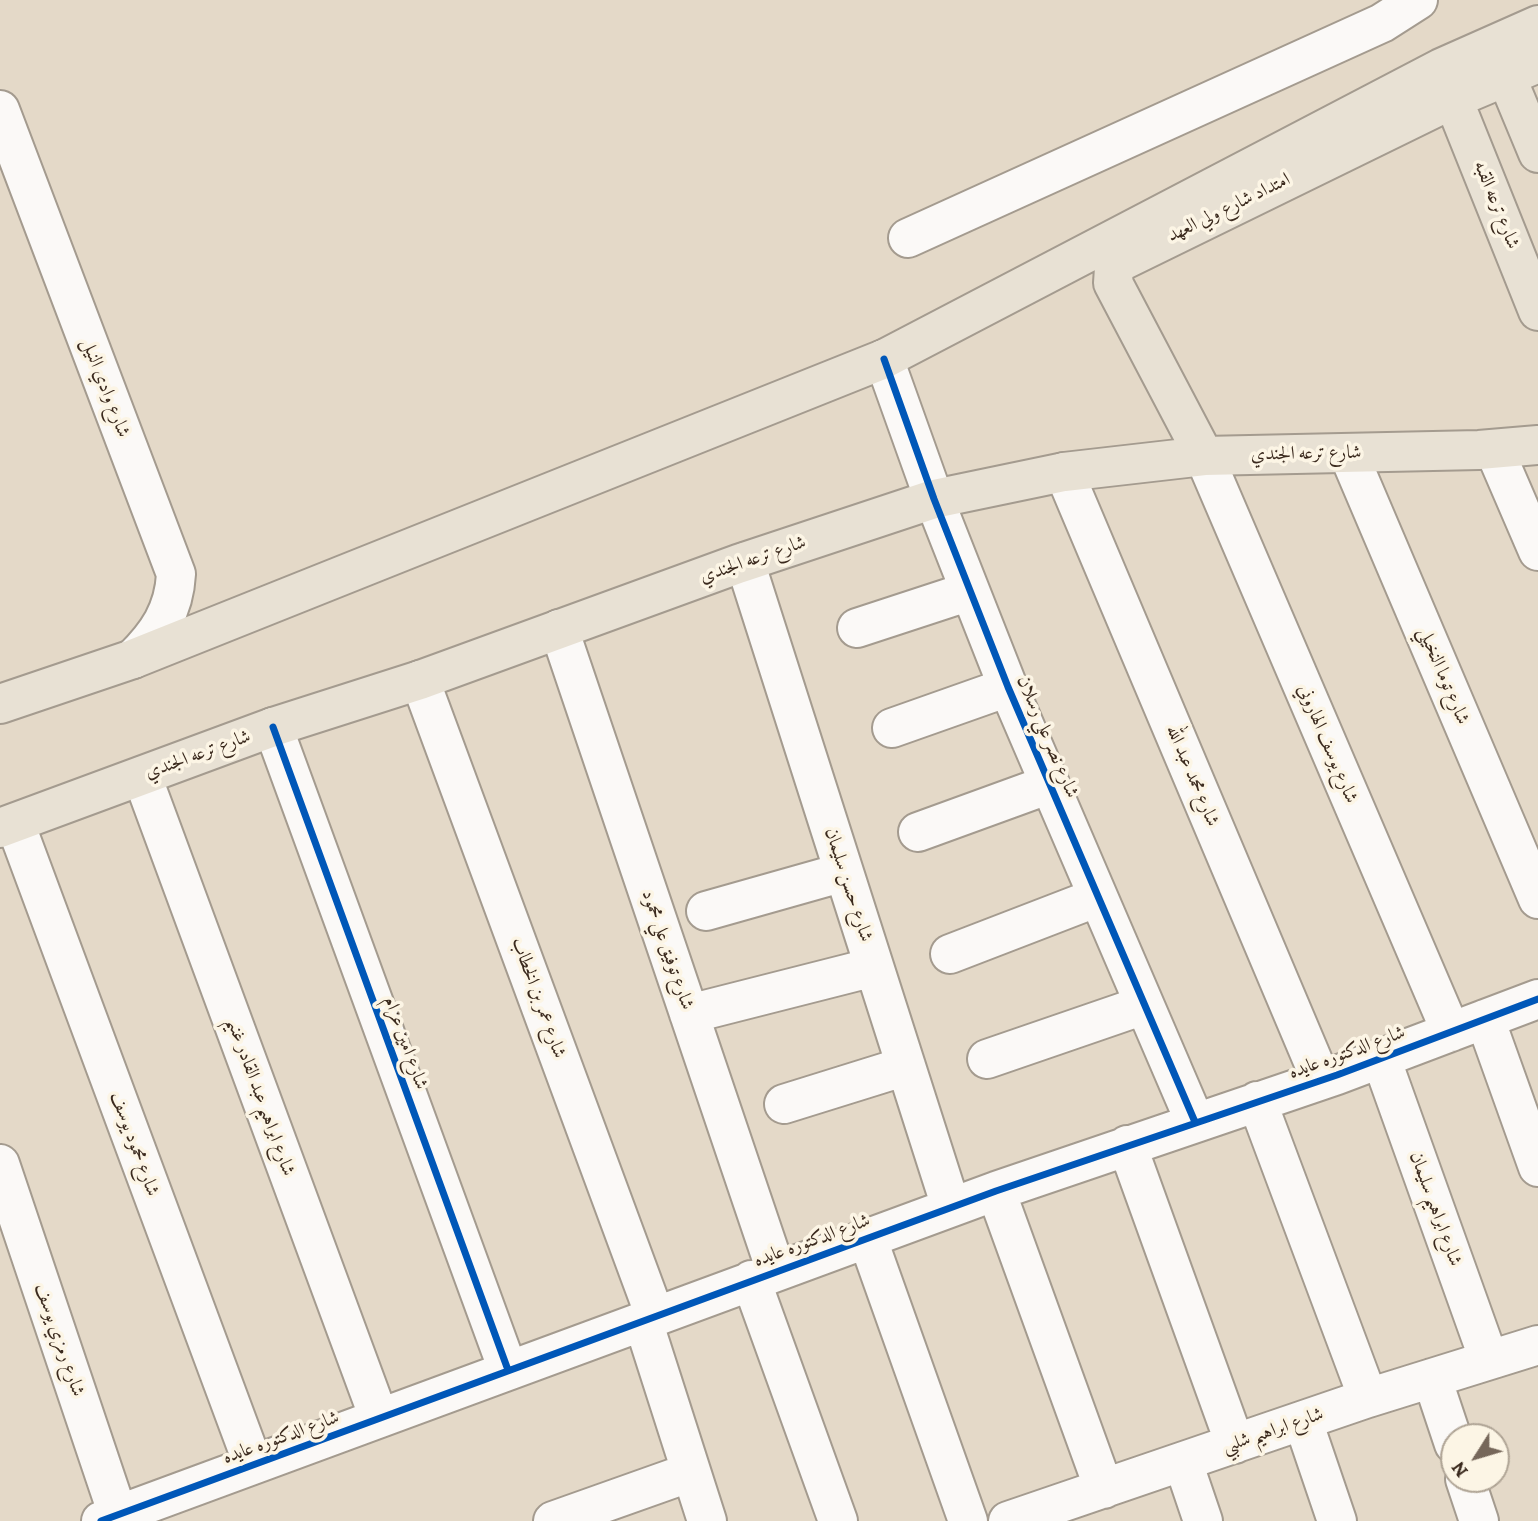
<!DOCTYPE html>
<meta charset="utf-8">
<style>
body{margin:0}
#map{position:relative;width:1538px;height:1521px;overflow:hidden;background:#e4d9c8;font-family:Alegreya,serif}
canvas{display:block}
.north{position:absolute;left:1440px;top:1423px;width:70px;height:70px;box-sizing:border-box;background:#fcf5e5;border:2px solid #afa495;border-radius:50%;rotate:233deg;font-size:19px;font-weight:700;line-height:28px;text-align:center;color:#3b2a1e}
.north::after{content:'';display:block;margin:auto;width:24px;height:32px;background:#76675a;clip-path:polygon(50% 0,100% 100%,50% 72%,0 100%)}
</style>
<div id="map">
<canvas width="1538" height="1521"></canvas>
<div class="north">N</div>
</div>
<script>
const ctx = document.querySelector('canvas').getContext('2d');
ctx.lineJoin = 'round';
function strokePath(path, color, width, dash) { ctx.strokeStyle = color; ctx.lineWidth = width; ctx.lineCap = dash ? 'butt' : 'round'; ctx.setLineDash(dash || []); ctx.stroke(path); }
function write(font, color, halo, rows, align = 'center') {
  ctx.font = font + ' Alegreya,Amiri,serif'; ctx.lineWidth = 7; ctx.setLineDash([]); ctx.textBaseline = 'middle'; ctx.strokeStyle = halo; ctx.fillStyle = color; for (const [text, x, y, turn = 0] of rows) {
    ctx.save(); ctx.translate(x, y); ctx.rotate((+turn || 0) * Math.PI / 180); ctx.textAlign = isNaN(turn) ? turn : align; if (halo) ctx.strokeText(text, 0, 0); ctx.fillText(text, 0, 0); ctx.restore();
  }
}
const minor = new Path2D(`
 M 0,110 L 176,574 C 174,611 158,634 133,659
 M 908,238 L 1382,23 L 1418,0
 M 884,359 L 934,499 L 1008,687 L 1195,1122
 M 1494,449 L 1538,551
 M 1348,453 L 1538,899
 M 1204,456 L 1451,1032
 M 1064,472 L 1321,1080
 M 745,562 L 951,1207
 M 857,628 L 970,591
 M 559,629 L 776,1271
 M 420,680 L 655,1316
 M 273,727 L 508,1370
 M 892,728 L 1008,687
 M 142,776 L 379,1418
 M 15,823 L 253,1464
 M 918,832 L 1050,784
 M 706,911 L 844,872
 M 950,954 L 1098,897
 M 689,1014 L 874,967
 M 1485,1019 L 1538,1167
 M 1381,1058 L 1489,1360
 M 987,1059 L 1144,1005
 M 1257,1101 L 1368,1398
 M 784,1104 L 906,1066
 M 1127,1145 L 1235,1444
 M 0,1164 L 118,1515
 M 996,1191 L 1104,1489
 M 867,1237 L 968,1521
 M 751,1280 L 838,1521
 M 643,1321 L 707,1521
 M 1432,1378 L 1454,1444
 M 1303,1421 L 1337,1521
 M 1183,1462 L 1203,1521
 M 1465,1479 L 1479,1521
 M 101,1521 L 996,1191 L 1337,1075 L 1538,999
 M 553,1521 L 691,1472
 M 1008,1521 L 1368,1398 L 1538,1345`);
const major = new Path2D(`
 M 1506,76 L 1538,153
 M 1453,99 L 1538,311
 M 1204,456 L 1113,283 L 1114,268 L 1118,263 L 1453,99 L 1538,63
 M 0,704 L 133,659 L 884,359 L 1441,68 L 1538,25
 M 0,828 L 273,727 L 420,680 L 738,564 L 934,499 L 1064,472 L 1204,456 L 1479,450 L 1538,445`);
strokePath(minor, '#a49b8f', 42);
strokePath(major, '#a49b8f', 42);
strokePath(minor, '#fbf9f7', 38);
strokePath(major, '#e8e1d4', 38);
strokePath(new Path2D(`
 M 884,359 L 934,499 L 1008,687 L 1195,1122
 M 273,727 L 508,1370
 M 101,1521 L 996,1191 L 1337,1075 L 1538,999`), '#0057b8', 7);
write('19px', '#3b2a1e', '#fcf5e5', [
 ["شارع ترعه القبه",1496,205,68],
 ["امتداد شارع ولي العهد",1229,208,-26],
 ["شارع وادي النيل",105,388,69],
 ["شارع ترعه الجندي",1306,454,-1],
 ["شارع ترعه الجندي",753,560,-19],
 ["شارع توما النخيلي",1443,676,67],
 ["شارع نصر علي رسلان",1047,737,67],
 ["شارع يوسف الهاروني",1327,744,67],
 ["شارع ترعه الجندي",198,755,-20],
 ["شارع محمد عبد الله",1192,776,67],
 ["شارع حسن سليمان",848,885,72],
 ["شارع توفيق علي محمود",667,950,71],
 ["شارع عمر بن الخطاب",538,998,70],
 ["شارع امين عزام",405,1043,70],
 ["شارع الدكتوره عايده",1347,1053,-20],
 ["شارع ابراهيم عبد القادر غنيم",260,1097,70],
 ["شارع محمود يوسف",134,1144,70],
 ["شارع ابراهيم سليمان",1435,1209,70],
 ["شارع الدكتوره عايده",812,1241,-20],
 ["شارع رمزي يوسف",59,1340,71],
 ["شارع ابراهيم شلبي",1273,1431,-19],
 ["شارع الدكتوره عايده",281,1438,-20]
]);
</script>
